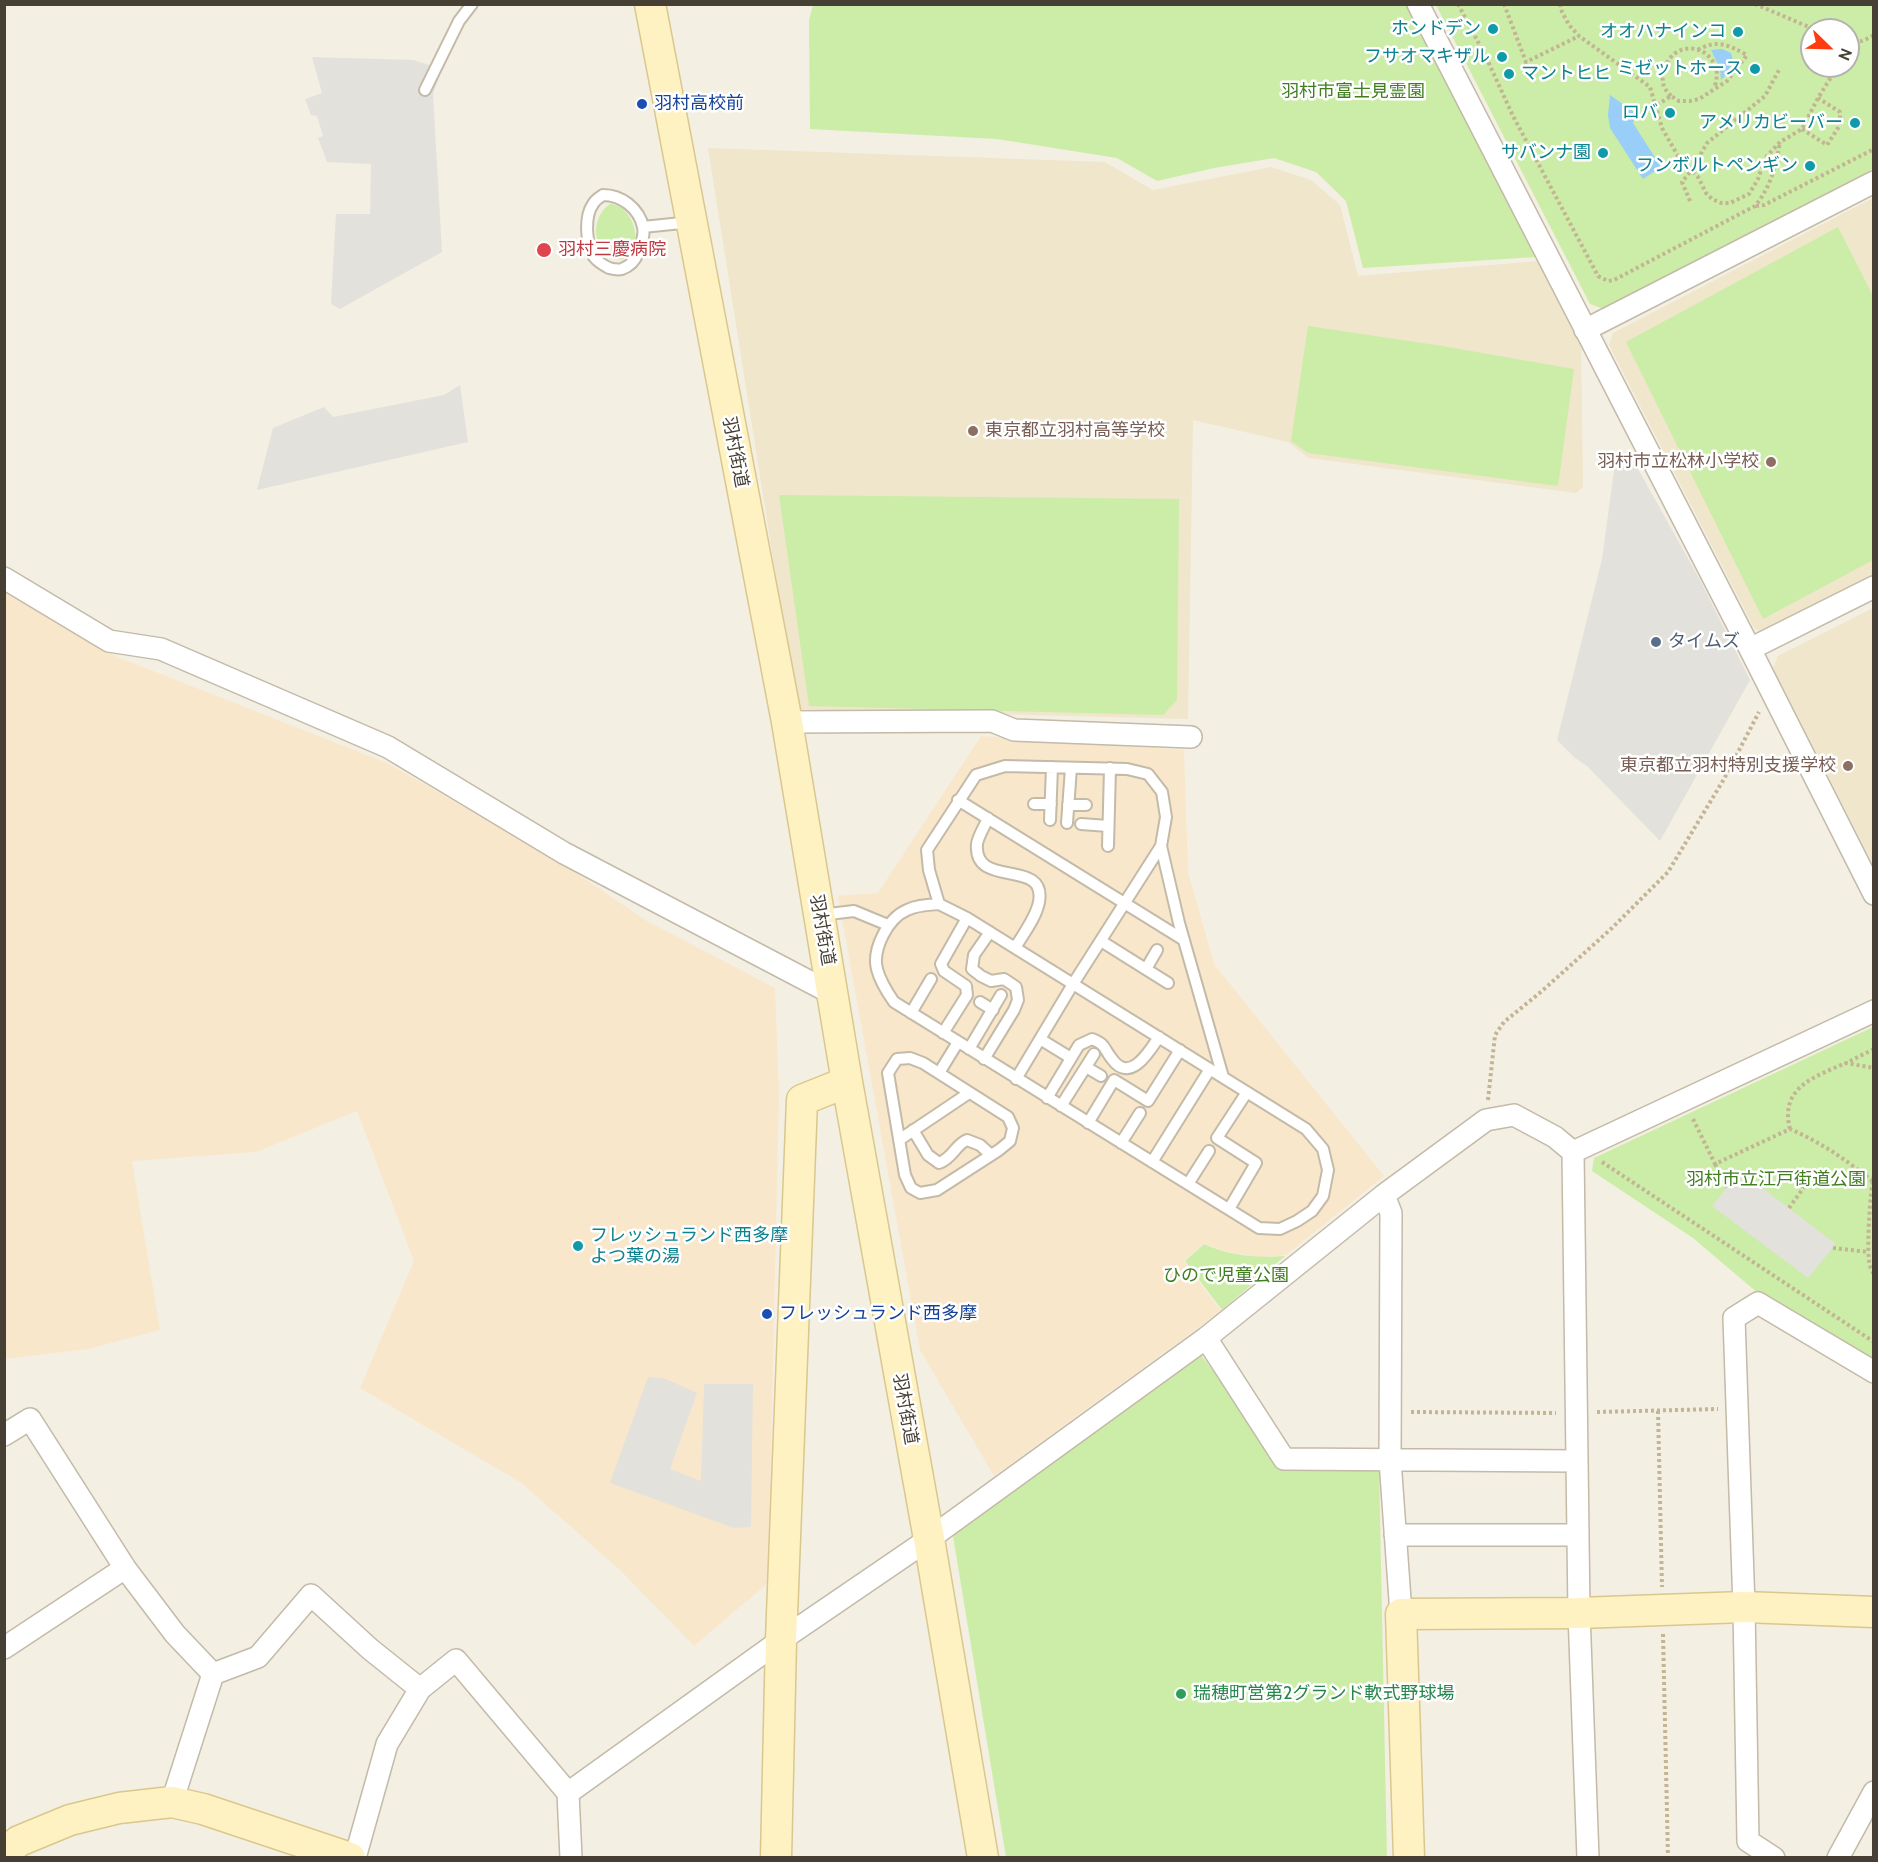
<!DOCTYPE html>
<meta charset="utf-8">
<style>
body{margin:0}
#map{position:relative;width:1878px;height:1862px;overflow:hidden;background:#f4efe3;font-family:Cabin,sans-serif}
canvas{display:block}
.frame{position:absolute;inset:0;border:6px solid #463f33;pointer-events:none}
.north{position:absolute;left:1800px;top:18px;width:60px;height:60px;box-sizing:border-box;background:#fff;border:2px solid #b5b2ad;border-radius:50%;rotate:113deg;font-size:16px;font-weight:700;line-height:24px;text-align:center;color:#463f33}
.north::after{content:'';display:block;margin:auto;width:21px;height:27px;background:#ff3b0f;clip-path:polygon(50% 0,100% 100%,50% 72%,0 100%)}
</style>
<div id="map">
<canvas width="1878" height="1862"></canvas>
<div class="frame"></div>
<div class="north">N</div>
</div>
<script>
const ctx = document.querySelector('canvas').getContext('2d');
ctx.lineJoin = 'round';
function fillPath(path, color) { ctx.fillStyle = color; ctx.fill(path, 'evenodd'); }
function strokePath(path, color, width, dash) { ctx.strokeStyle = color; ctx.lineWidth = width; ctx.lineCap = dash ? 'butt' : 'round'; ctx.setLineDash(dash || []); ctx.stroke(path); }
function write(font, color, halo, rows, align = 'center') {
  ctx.font = font + ' Cabin,"Noto Sans JP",sans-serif'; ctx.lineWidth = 5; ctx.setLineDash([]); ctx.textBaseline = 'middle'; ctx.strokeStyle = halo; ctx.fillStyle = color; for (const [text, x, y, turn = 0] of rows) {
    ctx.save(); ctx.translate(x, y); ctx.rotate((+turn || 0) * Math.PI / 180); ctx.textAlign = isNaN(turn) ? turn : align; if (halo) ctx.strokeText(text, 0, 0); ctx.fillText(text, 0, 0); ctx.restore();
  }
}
fillPath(new Path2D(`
 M 4,592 L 79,636 L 120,658 L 387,763 L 525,842 L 591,883 L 645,920 L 775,988 L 779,1095 L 768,1583 L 694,1646 L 619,1569 L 520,1482 L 360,1388 L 414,1261 L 357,1111 L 256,1152 L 132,1161 L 160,1330 L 88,1349 L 5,1359 Z
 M 981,736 L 1184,750 L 1188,872 L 1214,964 L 1384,1176 L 1286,1255 L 1262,1257 L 1239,1254 L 1221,1250 L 1204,1243 L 1184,1261 L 1221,1311 L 994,1476 L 920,1350 L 838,896 L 878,893 Z`), '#f9e7cb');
fillPath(new Path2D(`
 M 708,148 L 1105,162 L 1153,190 L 1271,167 L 1311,180 L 1340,205 L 1358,276 L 1539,261 L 1581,344 L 1583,487 L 1576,493 L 1309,458 L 1288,442 L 1193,420 L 1188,719 L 797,709 Z
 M 1873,198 L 1873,578 L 1765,634 L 1754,628 L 1609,345 L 1613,333 Z
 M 1873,608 L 1873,864 L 1773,668 L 1778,656 Z`), '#efe6cb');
fillPath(new Path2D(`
 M 813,5 L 1407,5 L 1536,257 L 1363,268 L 1346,201 L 1316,172 L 1274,158 L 1214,168 L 1157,181 L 1117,158 L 997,139 L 810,129 L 809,20 Z
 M 1436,5 L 1873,5 L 1873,169 L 1604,309 L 1590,304 ZM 1812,30 L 1848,30 L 1848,66 L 1812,66 Z
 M 610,204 C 626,204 638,226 635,241 C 633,247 630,253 626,259 C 594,264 586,220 610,204 Z
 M 1838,227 L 1873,296 L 1873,560 L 1763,619 L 1626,342 Z
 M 1308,326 L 1442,346 L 1574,369 L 1558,486 L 1308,453 L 1291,441 Z
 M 779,495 L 1179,499 L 1177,700 L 1163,715 L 809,706 Z
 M 1873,1027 L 1873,1358 L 1759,1294 L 1693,1238 L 1592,1171 L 1594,1158 Z
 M 1204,1244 C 1231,1256 1256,1258 1285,1256 L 1222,1310 L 1185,1261 Z
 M 1201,1355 L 1284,1463 L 1379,1468 L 1387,1857 L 1006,1857 L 952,1530 Z
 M 1596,1856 L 1748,1856 L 1750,1857 L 1596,1858 Z`), '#cbeda7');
fillPath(new Path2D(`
 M 312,57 L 413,60 L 442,69 L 433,94 L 442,252 L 340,309 L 331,304 L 336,214 L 370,214 L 371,164 L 327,162 L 318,138 L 323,136 L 317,116 L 311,115 L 305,99 L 322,93 Z
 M 460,385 L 468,442 L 257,490 L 273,428 L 324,407 L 333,417 L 444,395 Z
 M 1628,451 L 1700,580 L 1750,680 L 1660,841 L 1587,766 L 1575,758 L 1557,740 L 1602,559 L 1615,463 L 1620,457 Z
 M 1740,1171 L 1836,1244 L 1808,1278 L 1712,1206 Z
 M 648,1377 L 666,1379 L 697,1393 L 670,1469 L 701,1481 L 704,1384 L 753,1384 L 751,1527 L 734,1528 L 610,1483 Z`), '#e3e1dc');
fillPath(new Path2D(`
 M 1722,49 L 1731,53 L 1733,61 L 1726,75 L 1721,80 L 1720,69 L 1711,50 Z
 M 1610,95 L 1637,114 L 1633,123 L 1661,167 L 1643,179 L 1610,128 L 1608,115 Z`), '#98cef8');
const lane = new Path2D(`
 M 425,90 L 459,21 L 472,4
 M 603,195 C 621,195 639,208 643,227 C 645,236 641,245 638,253 C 635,261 630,266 622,269 C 618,270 613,269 609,268 C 603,265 598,262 594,257 C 586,244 584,217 593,204 C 595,200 600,197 603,195 Z
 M 643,227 L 691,222
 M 958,800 L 1184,940
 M 1034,804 L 1051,804
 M 1068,805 L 1086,805
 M 988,818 C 985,826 978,836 977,844 C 973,890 1047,857 1039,902 C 1036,918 1023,934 1015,948
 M 1050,820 L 1052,767
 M 1067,823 L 1071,768
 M 1081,824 L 1108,826
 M 1108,846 L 1110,768
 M 1161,846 L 1179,923 L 1223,1077
 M 939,904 L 967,918 L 1306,1129 L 1323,1149 L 1328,1170 L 1323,1196 L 1312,1211 L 1297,1221 L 1280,1229 L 1259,1228 L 894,1002 C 887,992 880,981 877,969 C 872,949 888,918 907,910 C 917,905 927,905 939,904 Z
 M 939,904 L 929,870 L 927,850 L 976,775 L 1005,766 L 1127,769 L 1148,774 L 1162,792 L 1166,817 L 1161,846 L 1073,984 L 1016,1079
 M 820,915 L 854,911 L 888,925
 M 1101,941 L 1168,983
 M 1146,969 L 1157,950
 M 980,1002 L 993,1010
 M 911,1013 L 931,979
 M 943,1033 L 967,995 L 966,986 L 944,971 L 941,964 L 967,918
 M 1040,1039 L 1071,1058
 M 969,1049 L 1001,995
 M 910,1058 L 923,1063 L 1008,1117 L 1013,1128 L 1010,1141 L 999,1150 L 937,1190 L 920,1193 L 911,1188 L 905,1175 L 888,1073 L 897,1059 Z
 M 984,1059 L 1014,1010 L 1018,1000 L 1016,987 L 1004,979 L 991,981 L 981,976 L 972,969 L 974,955 L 990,932
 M 1086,1067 L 1101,1076
 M 939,1073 L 958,1042
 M 1047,1098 L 1079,1045 L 1092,1039 C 1107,1045 1103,1048 1112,1059 C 1130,1084 1149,1052 1159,1037
 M 1061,1106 L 1094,1054
 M 1088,1123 L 1114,1080 L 1148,1101 L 1180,1050
 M 913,1130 L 928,1155 L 939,1163 C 953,1158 955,1145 967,1140 L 980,1145 L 991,1155
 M 899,1140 L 969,1093
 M 1121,1143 L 1140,1113
 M 1152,1162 L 1210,1069
 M 1188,1184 L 1209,1151
 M 1229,1209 L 1256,1163 L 1217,1138 L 1247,1092`);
const street = new Path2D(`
 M 1418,4 L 1750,649 L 1874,894
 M 1585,330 L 1874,182
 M 4,578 L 109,641 L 161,649 L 388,747 L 564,853 L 833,994
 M 1750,649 L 1874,587
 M 787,722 L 992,721 L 1014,730 L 1191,737
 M 1573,1152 L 1579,1613 L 1588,1858
 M 1573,1152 L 1874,1011
 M 1384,1195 L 1486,1120 L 1514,1115 L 1555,1137 L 1573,1152
 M 1206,1338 L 1284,1459 L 1576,1461
 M 4,1435 L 30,1419 L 125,1568 L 175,1634 L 213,1674 L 172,1802
 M 1395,1535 L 1577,1535
 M 4,1648 L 125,1568
 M 213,1674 L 258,1657 L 311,1595 L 370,1649 L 420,1689
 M 568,1793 L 781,1640 L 929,1539 L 1206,1338 L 1384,1195 L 1391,1213 L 1390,1460 L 1401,1614
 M 355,1858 L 387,1744 L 420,1689 L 456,1660 L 568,1793 L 571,1858
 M 1774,1858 L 1748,1841 L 1744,1607 L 1734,1318 L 1758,1303 L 1874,1372
 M 1838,1858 L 1874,1792`);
const secondary = new Path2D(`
 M 650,4 L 787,722 L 847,1082 L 929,1539 L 983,1858
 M 4,1853 L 19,1841 L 70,1820 L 119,1808 L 172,1802 L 203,1809 L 350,1858
 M 776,1858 L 781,1640 L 802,1100 L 847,1082
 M 1409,1858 L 1401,1614 L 1579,1613 L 1744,1607 L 1874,1612`);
strokePath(lane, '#c3baa8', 14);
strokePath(street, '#c3baa8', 24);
strokePath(secondary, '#d9c78d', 33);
strokePath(new Path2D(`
 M 1458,4 L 1486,57 L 1513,116 L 1598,276 L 1608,281 L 1614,280 L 1755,206 C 1771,187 1776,165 1780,142
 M 1504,4 L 1526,62 L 1579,36
 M 1560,4 L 1562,12 L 1569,25 L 1579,36 L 1650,87 L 1662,128 L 1678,156 L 1698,177 L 1706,193 L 1712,199 L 1721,203 L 1730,203 L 1749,194 L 1758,179 L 1765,158 L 1780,142 L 1802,129 L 1818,98 L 1838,66
 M 1755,4 L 1816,30
 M 1848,41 C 1858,44 1865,40 1874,35
 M 1848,50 L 1853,43
 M 1671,96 C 1663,88 1661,82 1664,71 C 1671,41 1707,42 1716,68 C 1718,74 1716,80 1715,87
 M 1657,105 L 1671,96 L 1679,101 L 1690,101 L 1699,99 L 1727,81 L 1747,55 C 1728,45 1718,39 1697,50
 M 1802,129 L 1827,145 L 1840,125 L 1840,112 L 1818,98
 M 1690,201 L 1682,182 L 1691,171 L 1707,143 L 1765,96 L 1780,68
 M 1756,206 L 1764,205 L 1874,149
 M 1874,1049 L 1846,1063 L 1874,1068
 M 1488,1100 L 1495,1035 L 1504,1022 L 1542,991 L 1612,928 L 1668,872 L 1724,779 L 1759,712
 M 1693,1119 L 1715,1164 L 1790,1129 C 1820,1142 1847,1160 1872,1181
 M 1790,1129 C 1779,1087 1816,1076 1846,1063
 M 1602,1162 L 1874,1342
 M 1715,1164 L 1727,1187
 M 1874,1176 C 1870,1190 1866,1252 1870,1266 C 1870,1267 1873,1273 1874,1274
 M 1789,1208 L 1812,1176
 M 1833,1248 L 1869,1252
 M 1658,1411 L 1662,1587
 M 1411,1412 L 1556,1413
 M 1597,1412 L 1718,1409
 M 1663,1634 L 1668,1858`), '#c3b494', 4, [3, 3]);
strokePath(lane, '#fff', 10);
strokePath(street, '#fff', 21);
strokePath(secondary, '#fff2c2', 30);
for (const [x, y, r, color] of [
 [1493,29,6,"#0f9aa8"],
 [1738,32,6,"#0f9aa8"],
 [1502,57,6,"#0f9aa8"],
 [1755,69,6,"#0f9aa8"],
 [1509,74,6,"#0f9aa8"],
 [642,104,6,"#1a4fb4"],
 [1670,113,6,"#0f9aa8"],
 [1855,123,6,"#0f9aa8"],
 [1603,153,6,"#0f9aa8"],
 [1810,166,6,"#0f9aa8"],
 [544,250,8,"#e0444e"],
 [973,431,6,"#8d6e63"],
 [1771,462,6,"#8d6e63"],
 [1656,642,6,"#5c6f8a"],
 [1848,766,6,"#8d6e63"],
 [578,1246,6,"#0f9aa8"],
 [767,1314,6,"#1a4fb4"],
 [1181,1694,6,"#2e9e5b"]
]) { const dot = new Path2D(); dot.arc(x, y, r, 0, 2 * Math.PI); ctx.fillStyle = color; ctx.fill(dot); strokePath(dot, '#fff', 2); }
write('18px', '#0d838f', '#fff', [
 ["ホンドデン",1481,29],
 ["オオハナインコ",1726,32],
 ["フサオマキザル",1490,57],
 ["ミゼットホース",1743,69],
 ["マントヒヒ",1521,74,"left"],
 ["ロバ",1658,113],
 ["アメリカビーバー",1843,123],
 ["サバンナ園",1591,153],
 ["フンボルトペンギン",1798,166],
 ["フレッシュランド西多摩",590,1236,"left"],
 ["よつ葉の湯",590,1257,"left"]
], 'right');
write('18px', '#407e20', '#fff', [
 ["羽村市富士見霊園",1353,92],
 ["羽村市立江戸街道公園",1776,1180],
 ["ひので児童公園",1226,1276]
]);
write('18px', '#164399', '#fff', [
 ["羽村高校前",654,104],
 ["フレッシュランド西多摩",779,1314]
], 'left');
write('18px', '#be3a42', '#fff', [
 ["羽村三慶病院",558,250]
], 'left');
write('18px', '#785e54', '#fff', [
 ["東京都立羽村高等学校",985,431,"left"],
 ["羽村市立松林小学校",1759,462],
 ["東京都立羽村特別支援学校",1836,766]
], 'right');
write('18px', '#463f33', '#fff', [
 ["羽村街道",735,452,79],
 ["羽村街道",822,930,80],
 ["羽村街道",905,1409,80]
]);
write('18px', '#4e5e75', '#fff', [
 ["タイムズ",1668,642]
], 'left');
write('18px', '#27864d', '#fff', [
 ["瑞穂町営第2グランド軟式野球場",1193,1694]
], 'left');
</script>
